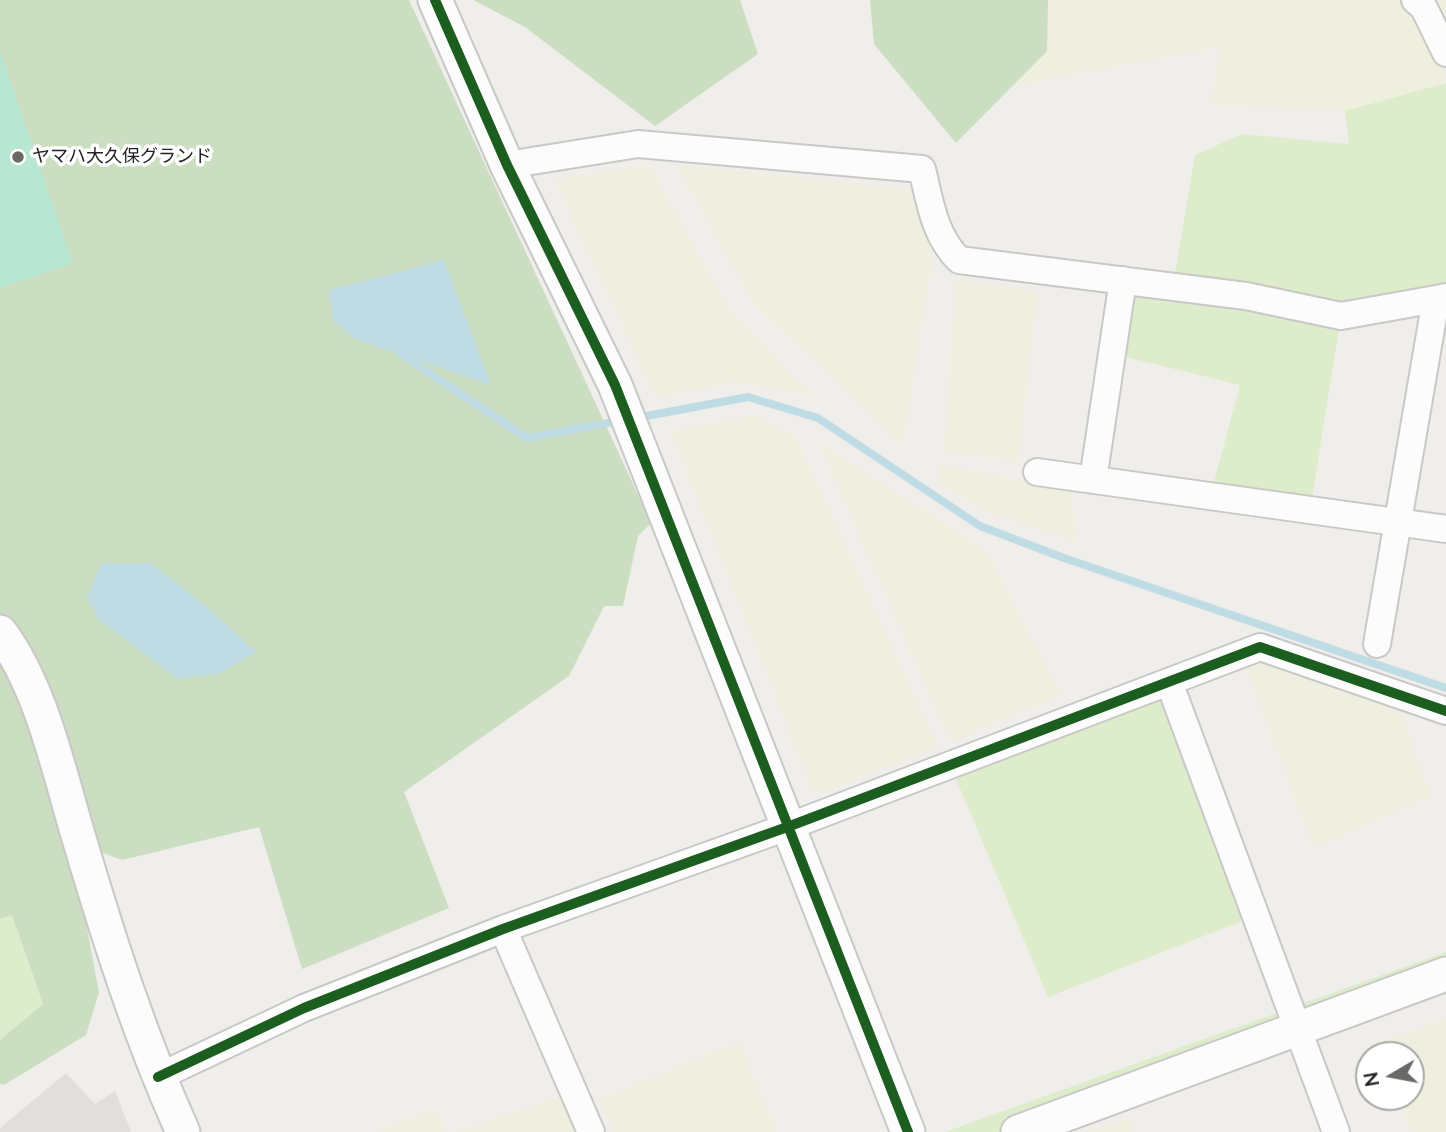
<!DOCTYPE html>
<meta charset="utf-8">
<style>
body{margin:0}
#map{position:relative;width:1446px;height:1132px;overflow:hidden;background:#f0eeeb;font-family:Mulish,sans-serif}
canvas{display:block}
.north{position:absolute;left:1355px;top:1041px;width:70px;height:70px;box-sizing:border-box;background:#fff;border:2px solid #a7a7a7;border-radius:50%;rotate:260deg;font-size:19px;font-weight:700;line-height:28px;text-align:center;color:#222}
.north::after{content:'';display:block;margin:auto;width:24px;height:32px;background:#6a6968;clip-path:polygon(50% 0,100% 100%,50% 72%,0 100%)}
</style>
<div id="map">
<canvas width="1446" height="1132"></canvas>
<div class="north">N</div>
</div>
<script>
const ctx = document.querySelector('canvas').getContext('2d');
ctx.lineJoin = 'round';
function fillPath(path, color) { ctx.fillStyle = color; ctx.fill(path, 'evenodd'); }
function strokePath(path, color, width, dash) { ctx.strokeStyle = color; ctx.lineWidth = width; ctx.lineCap = dash ? 'butt' : 'round'; ctx.setLineDash(dash || []); ctx.stroke(path); }
function write(font, color, halo, rows, align = 'center') {
  ctx.font = font + ' Mulish,"Noto Sans JP",sans-serif'; ctx.lineWidth = 7; ctx.setLineDash([]); ctx.textBaseline = 'middle'; ctx.strokeStyle = halo; ctx.fillStyle = color; for (const [text, x, y, turn = 0] of rows) {
    ctx.save(); ctx.translate(x, y); ctx.rotate((+turn || 0) * Math.PI / 180); ctx.textAlign = isNaN(turn) ? turn : align; if (halo) ctx.strokeText(text, 0, 0); ctx.fillText(text, 0, 0); ctx.restore();
  }
}
fillPath(new Path2D(`
 M 1046,0 L 1446,0 L 1446,56 L 1438,45 L 1446,83 L 1380,112 L 1211,105 L 1220,47 L 1012,86 Z
 M 676,164 L 910,190 L 933,256 L 903,445 L 752,302 Z
 M 649,165 L 728,308 L 815,396 L 735,382 L 656,398 L 554,179 Z
 M 956,279 L 1038,292 L 1018,461 L 944,452 Z
 M 753,415 L 795,436 L 938,747 L 814,795 L 671,431 Z
 M 818,442 L 988,552 L 1061,696 L 950,741 Z
 M 939,464 L 1072,492 L 1075,541 L 993,515 L 939,484 Z
 M 1260,647 L 1400,710 L 1431,796 L 1313,848 L 1241,654 Z
 M 1446,1019 L 1446,1132 L 1412,1132 L 1398,1097 L 1411,1097 L 1411,1055 L 1382,1055 L 1377,1043 Z
 M 739,1042 L 776,1132 L 613,1132 L 599,1099 Z
 M 560,1096 L 576,1132 L 453,1132 Z
 M 435,1109 L 446,1132 L 380,1132 L 379,1130 Z
 M 1130,1119 L 1135,1132 L 1082,1132 Z`), '#efefdf');
fillPath(new Path2D(`
 M 1446,83 L 1446,294 L 1341,316 L 1310,511 L 1210,497 L 1240,385 L 1126,357 L 1123,280 L 1173,287 L 1195,155 L 1242,134 L 1349,144 L 1345,111 Z
 M 1169,682 L 1242,921 L 1048,997 L 956,779 Z
 M 12,915 L 43,1004 L 0,1040 L 0,919 Z
 M 1446,952 L 1446,988 L 1064,1132 L 945,1132 Z`), '#ddeccb');
fillPath(new Path2D(`
 M 0,0 L 409,0 L 651,523 L 638,536 L 623,606 L 604,606 L 569,676 L 404,792 L 449,908 L 302,969 L 259,827 L 122,860 L 98,851 L 0,643 Z
 M 473,0 L 740,0 L 758,54 L 655,126 L 525,27 Z
 M 870,0 L 1048,0 L 1047,51 L 956,143 L 874,44 Z
 M 0,650 L 7,656 L 74,860 L 99,992 L 86,1035 L 4,1085 L 0,1084 L 0,1040 L 43,1004 L 12,915 L 0,919 Z`), '#cbdec1');
fillPath(new Path2D(`
 M 0,52 L 73,263 L 0,288 Z`), '#b7e6d2');
fillPath(new Path2D(`
 M 66,1073 L 95,1104 L 115,1091 L 131,1132 L 0,1132 L 0,1128 Z`), '#e0dfde');
fillPath(new Path2D(`
 M 444,260 L 491,385 L 355,339 L 333,320 L 329,290 Z
 M 151,563 L 205,605 L 256,652 L 221,673 L 178,679 L 98,619 L 87,597 L 101,564 Z`), '#bfdbe3');
strokePath(new Path2D(`
 M 401,354 L 527,438 L 619,421
 M 636,418 L 748,397 L 818,418 L 980,526 L 1064,558 L 1446,688`), '#bfdbe3', 8);
const minor = new Path2D(`
 M 1415,0 L 1424,8 L 1446,53
 M 507,165 L 638,144 L 922,169 C 930,202 934,235 959,260 L 1246,296 L 1341,316 L 1436,299
 M 1037,472 L 1446,529
 M 1093,480 L 1123,280
 M 1377,644 L 1436,299 L 1446,297
 M 1169,682 L 1336,1132
 M 503,929 L 591,1132
 M 158,1077 L 304,1008 L 503,929 L 790,826 L 1260,647 L 1446,711`);
const tertiary = new Path2D(`
 M 435,0 L 507,165 L 615,385 L 908,1132
 M 0,632 C 43,689 60,777 81,845 C 110,943 141,1039 183,1132
 M 1018,1132 L 1446,974`);
strokePath(minor, '#c9c8c7', 30);
strokePath(tertiary, '#c9c8c7', 37);
strokePath(minor, '#fdfcfc', 26);
strokePath(tertiary, '#fdfcfc', 33);
strokePath(new Path2D(`
 M 435,0 L 507,165 L 615,385 L 908,1132
 M 158,1077 L 304,1008 L 503,929 L 790,826 L 1260,647 L 1446,711`), '#1b5e20', 10);
for (const [x, y, r, color] of [
 [18,157,7,"#6a6968"]
]) { const dot = new Path2D(); dot.arc(x, y, r, 0, 2 * Math.PI); ctx.fillStyle = color; ctx.fill(dot); strokePath(dot, '#fff', 2.5); }
write('18px', '#222', '#fff', [
 ["ヤマハ大久保グランド",32,157]
], 'left');
</script>
